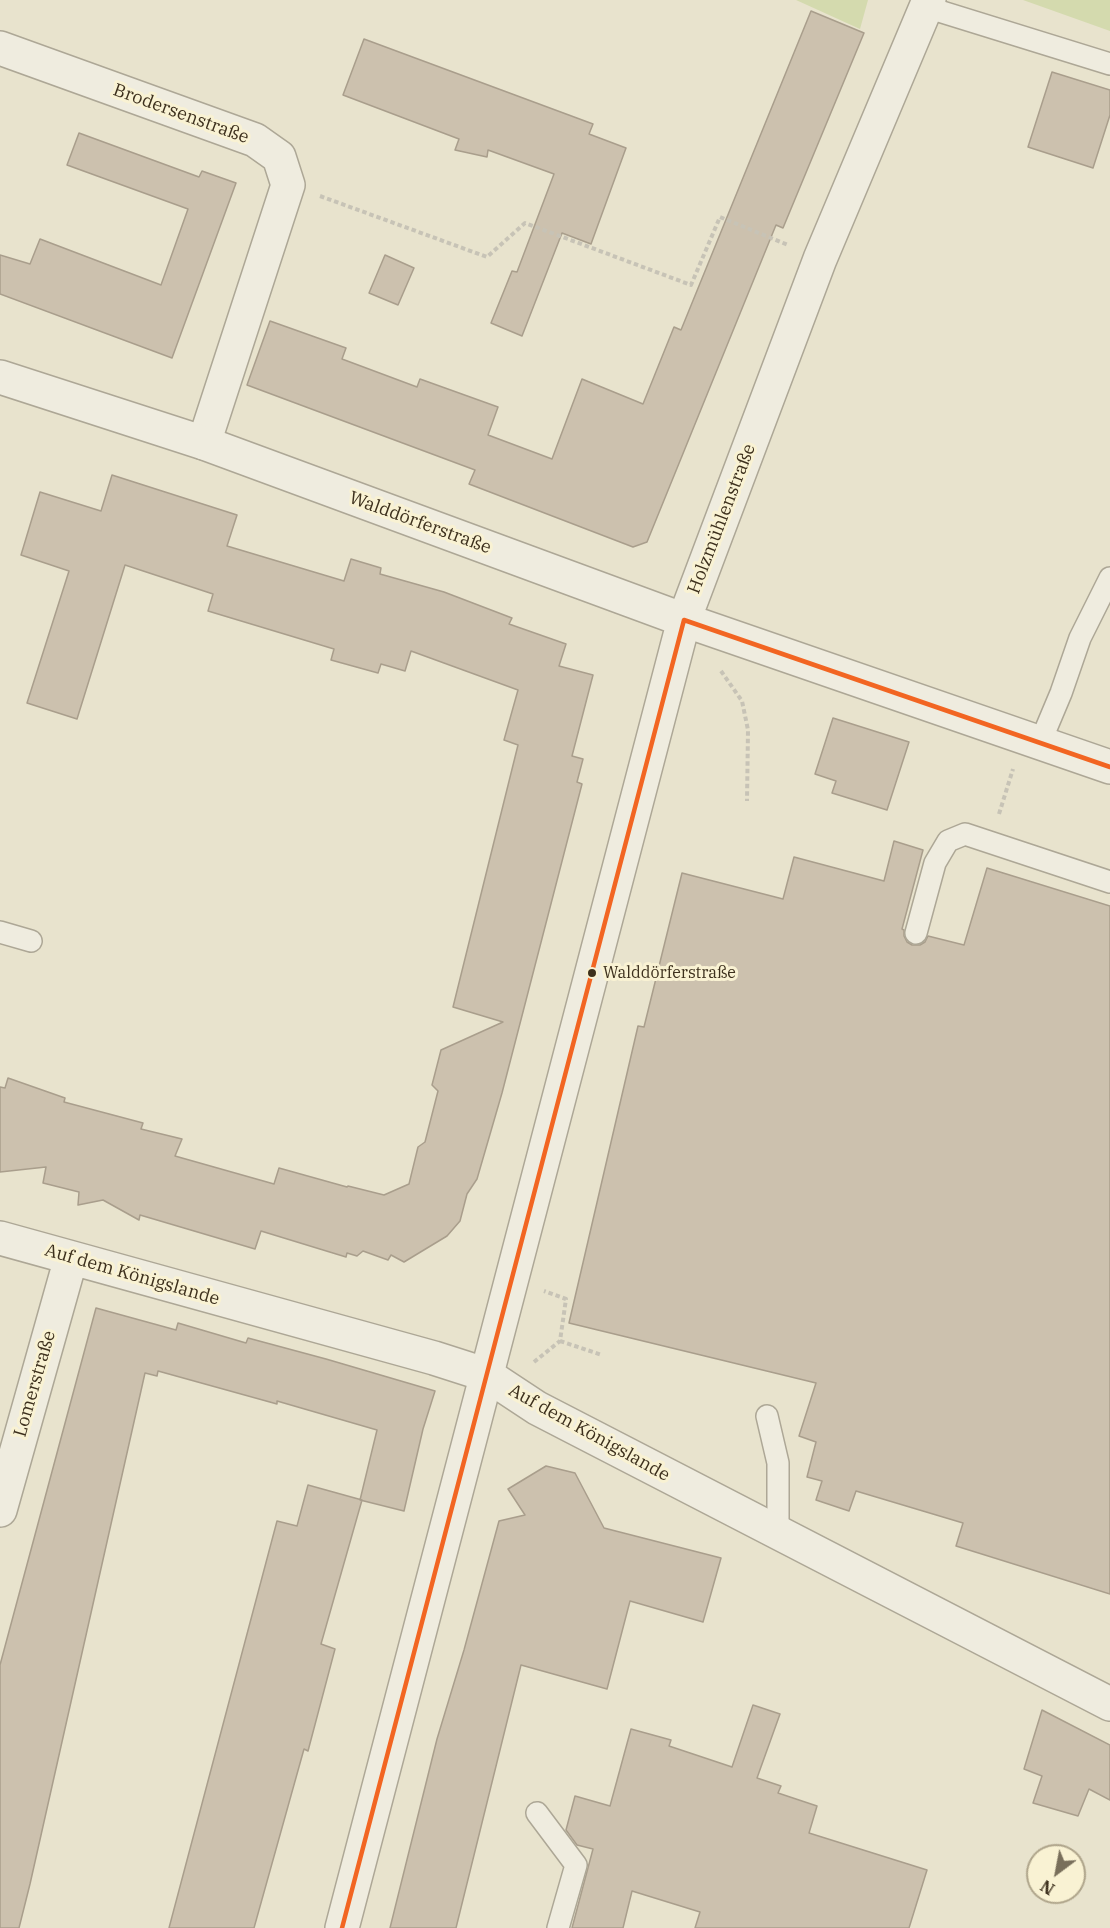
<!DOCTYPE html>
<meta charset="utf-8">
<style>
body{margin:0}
#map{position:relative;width:1110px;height:1928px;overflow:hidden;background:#e8e3cd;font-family:"IBM Plex Serif",serif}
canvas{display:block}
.north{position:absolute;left:1026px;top:1844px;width:60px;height:60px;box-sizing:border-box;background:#f9f2d3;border:2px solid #aea48a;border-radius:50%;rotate:212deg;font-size:16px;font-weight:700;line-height:24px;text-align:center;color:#3d301d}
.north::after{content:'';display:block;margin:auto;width:21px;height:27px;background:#796f5b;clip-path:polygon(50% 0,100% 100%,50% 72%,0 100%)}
</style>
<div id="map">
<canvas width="1110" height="1928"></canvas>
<div class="north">N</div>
</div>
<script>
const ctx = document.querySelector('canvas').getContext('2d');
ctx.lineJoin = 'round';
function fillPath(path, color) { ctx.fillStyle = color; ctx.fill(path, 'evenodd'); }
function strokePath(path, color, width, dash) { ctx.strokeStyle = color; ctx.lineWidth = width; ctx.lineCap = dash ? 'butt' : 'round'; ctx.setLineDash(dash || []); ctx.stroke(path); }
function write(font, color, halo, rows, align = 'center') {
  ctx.font = font + ' "IBM Plex Serif",serif'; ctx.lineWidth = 6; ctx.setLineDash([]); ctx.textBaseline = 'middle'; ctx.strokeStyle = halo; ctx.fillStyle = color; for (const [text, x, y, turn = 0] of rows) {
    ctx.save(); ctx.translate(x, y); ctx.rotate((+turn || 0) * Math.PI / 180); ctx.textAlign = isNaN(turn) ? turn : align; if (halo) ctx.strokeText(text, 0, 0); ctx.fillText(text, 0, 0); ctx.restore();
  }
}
fillPath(new Path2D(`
 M 796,0 L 868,0 L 860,29 Z
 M 1023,0 L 1110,0 L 1110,31 Z`), '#d4daae');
const building = new Path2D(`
 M 811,11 L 864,33 L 783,228 L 776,225 L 647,542 L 633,547 L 469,484 L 475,470 L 247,385 L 270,321 L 346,348 L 342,359 L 417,387 L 420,379 L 498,407 L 488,435 L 552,459 L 582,379 L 643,404 L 674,327 L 681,330 Z
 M 364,39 L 593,124 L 589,134 L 626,148 L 591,244 L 562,233 L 522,336 L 491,323 L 512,271 L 517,272 L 554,174 L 488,150 L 487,157 L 455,150 L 459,139 L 343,95 Z
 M 1052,72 L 1110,90 L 1110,115 L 1093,168 L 1028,147 Z
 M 79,133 L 199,177 L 202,171 L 236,183 L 172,358 L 0,294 L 0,255 L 30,264 L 40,239 L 161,285 L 188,209 L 67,165 Z
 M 385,255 L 414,268 L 398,305 L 369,293 Z
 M 112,475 L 237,515 L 227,546 L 344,581 L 351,559 L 381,568 L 380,574 L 444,592 L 512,618 L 509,624 L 566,644 L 559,666 L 593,675 L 572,756 L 583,759 L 577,782 L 582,784 L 502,1093 L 477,1179 L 467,1194 L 460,1221 L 447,1236 L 404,1262 L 391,1255 L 388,1260 L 363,1251 L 357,1256 L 347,1253 L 346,1257 L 261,1231 L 255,1249 L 140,1215 L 139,1220 L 103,1200 L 78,1205 L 79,1192 L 43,1183 L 46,1167 L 0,1172 L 0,1087 L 5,1088 L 8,1078 L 65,1098 L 64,1102 L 143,1123 L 141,1129 L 182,1139 L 175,1156 L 274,1184 L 279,1168 L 347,1187 L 348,1186 L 384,1195 L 409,1184 L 418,1147 L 425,1142 L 438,1091 L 432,1085 L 441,1050 L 503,1022 L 453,1007 L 518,745 L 504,740 L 518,690 L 411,651 L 405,671 L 381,664 L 378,673 L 331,660 L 334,649 L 208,611 L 213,594 L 125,565 L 77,719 L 27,703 L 69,571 L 21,555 L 40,492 L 101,511 Z
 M 833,718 L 909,742 L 887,810 L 832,793 L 836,781 L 815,774 Z
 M 894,841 L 923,850 L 902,929 L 904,930 L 904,936 L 907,942 L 912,945 L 920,945 L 925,942 L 928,936 L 964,945 L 987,868 L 1110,906 L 1110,1594 L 956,1546 L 963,1523 L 856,1491 L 849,1511 L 816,1500 L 822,1481 L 807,1477 L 816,1442 L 799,1436 L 816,1383 L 569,1323 L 638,1026 L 644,1027 L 682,873 L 783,899 L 794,857 L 884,881 Z
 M 96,1308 L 176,1330 L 178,1323 L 246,1343 L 248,1338 L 326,1359 L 435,1391 L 423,1429 L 404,1511 L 360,1500 L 377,1430 L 277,1401 L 277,1404 L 158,1371 L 157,1376 L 145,1373 L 30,1884 L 19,1928 L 0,1928 L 0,1665 Z
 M 546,1466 L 575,1473 L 604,1528 L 721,1558 L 703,1622 L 630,1601 L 607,1689 L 521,1665 L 456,1928 L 390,1928 L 437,1739 L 464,1650 L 499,1521 L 525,1515 L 508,1489 Z
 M 308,1485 L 362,1500 L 321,1644 L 335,1649 L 308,1751 L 304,1749 L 254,1928 L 169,1928 L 277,1521 L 297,1526 Z
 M 753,1705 L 780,1714 L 757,1778 L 781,1786 L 778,1793 L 817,1806 L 809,1833 L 927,1870 L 909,1928 L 695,1928 L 700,1912 L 632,1891 L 623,1928 L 572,1928 L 593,1849 L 577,1845 L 566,1830 L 575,1796 L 610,1806 L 631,1729 L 671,1740 L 669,1746 L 732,1767 Z
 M 1042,1710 L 1110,1745 L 1110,1800 L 1089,1789 L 1078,1816 L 1033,1803 L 1042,1776 L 1024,1769 Z`);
fillPath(building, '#ccc1ae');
strokePath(building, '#a99e8c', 1.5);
const service = new Path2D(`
 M 926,7 L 1110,64
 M 1040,743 L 1061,693 L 1080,638 L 1110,578
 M 0,932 L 31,941
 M 916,933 L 935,863 L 948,841 L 965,834 L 1110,882
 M 767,1416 L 778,1463 L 778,1532
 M 537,1813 L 576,1865 L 558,1928`);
const minor = new Path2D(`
 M 0,48 L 255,140 L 279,157 L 288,185 L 204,443
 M 0,1238 L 434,1358 L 487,1375 L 537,1408 L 1110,1704
 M 0,1510 L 71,1258`);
const tertiary = new Path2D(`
 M 0,377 L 204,443 L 684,620 L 1110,767
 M 342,1928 L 684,620 L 820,259 L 929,0`);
strokePath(service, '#ada796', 24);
strokePath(minor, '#ada796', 36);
strokePath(tertiary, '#ada796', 36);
strokePath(new Path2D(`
 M 320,196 L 487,257 L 525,223 L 691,285 L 720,217 L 788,245
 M 721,671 L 742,701 L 748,730 L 747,801
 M 999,814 L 1013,769
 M 560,1341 L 602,1355
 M 534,1362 L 560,1341 L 566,1299 L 544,1291`), '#c7c3b6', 4, [4.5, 3]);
strokePath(service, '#efecdf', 21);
strokePath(minor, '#efecdf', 33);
strokePath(tertiary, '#efecdf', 33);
strokePath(new Path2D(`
 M 684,620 L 1110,767
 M 342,1928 L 684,620`), '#f26522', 4.5);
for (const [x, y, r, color] of [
 [592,973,5,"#3d301d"]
]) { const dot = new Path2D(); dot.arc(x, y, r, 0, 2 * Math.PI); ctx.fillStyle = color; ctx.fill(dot); strokePath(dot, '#f9f2d3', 2); }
write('16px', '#3d301d', '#f9f2d3', [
 ["Walddörferstraße",603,973]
], 'left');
write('18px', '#3d301d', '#f9f2d3', [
 ["Brodersenstraße",181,114,20],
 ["Holzmühlenstraße",722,519,-69],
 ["Walddörferstraße",420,523,20],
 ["Auf dem Königslande",132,1275,16],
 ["Lomerstraße",35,1384,-74],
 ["Auf dem Königslande",589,1433,29]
]);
</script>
